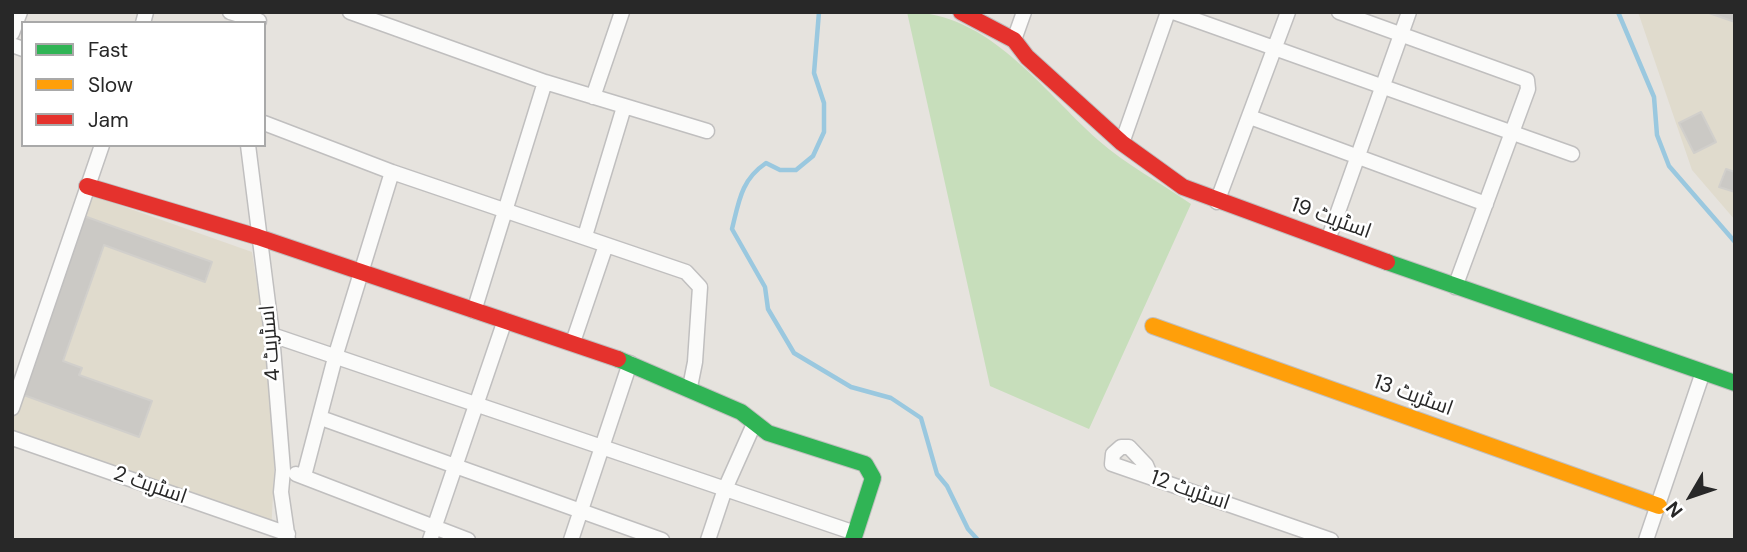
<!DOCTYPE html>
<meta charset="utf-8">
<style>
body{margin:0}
#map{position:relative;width:1747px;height:552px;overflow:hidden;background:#e6e3de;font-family:"DM Sans",sans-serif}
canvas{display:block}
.frame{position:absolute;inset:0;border:14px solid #282828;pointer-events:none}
.legend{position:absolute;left:21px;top:21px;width:245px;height:126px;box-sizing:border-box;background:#fff;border:2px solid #a9a9a9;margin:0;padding:9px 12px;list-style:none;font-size:21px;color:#282828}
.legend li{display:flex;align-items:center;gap:14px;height:35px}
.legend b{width:35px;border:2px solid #a9a9a9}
.north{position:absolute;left:1656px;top:461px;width:70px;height:70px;-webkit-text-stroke:5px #fff;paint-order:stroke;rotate:231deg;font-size:19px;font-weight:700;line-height:28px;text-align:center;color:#282828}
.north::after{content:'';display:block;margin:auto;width:24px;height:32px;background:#282828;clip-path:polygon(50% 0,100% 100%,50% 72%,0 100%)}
</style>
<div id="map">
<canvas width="1747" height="552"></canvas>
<div class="frame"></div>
<ul class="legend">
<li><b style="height:9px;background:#30b455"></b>Fast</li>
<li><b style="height:9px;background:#ff9f0a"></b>Slow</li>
<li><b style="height:9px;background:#e5322d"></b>Jam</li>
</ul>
<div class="north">N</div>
</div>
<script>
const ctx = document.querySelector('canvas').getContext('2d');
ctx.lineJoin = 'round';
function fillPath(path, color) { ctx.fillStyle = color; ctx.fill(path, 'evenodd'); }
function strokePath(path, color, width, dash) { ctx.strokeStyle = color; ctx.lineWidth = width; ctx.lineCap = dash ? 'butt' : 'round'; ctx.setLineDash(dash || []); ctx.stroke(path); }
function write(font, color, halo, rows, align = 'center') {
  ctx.font = font + ' "DM Sans",Cairo,sans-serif'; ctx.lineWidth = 5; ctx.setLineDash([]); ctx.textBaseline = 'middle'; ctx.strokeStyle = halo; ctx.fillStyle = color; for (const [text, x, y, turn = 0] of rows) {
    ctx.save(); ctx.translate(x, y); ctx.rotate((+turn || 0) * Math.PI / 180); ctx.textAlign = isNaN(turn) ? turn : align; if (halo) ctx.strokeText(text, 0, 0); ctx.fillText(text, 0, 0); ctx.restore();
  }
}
fillPath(new Path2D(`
 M 1638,12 L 1735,12 L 1735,220 L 1692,170 Z
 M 91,195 L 252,252 L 264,329 L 275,454 L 271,534 L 12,443 L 12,418 Z`), '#e0dbcd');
fillPath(new Path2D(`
 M 907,12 C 989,12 1042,90 1098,140 C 1125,164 1161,183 1191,204 L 1089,429 L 990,386 Z`), '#c7debb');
strokePath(new Path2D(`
 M 819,12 L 814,73 L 824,103 L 824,132 L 813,156 L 796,170 L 780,170 L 766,163 C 741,180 739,201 732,229 L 765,287 L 768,309 L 794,353 L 851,387 L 891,398 L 921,418 L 937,474 L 947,486 L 968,529 L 978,540
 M 1618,12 L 1654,97 L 1657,135 L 1669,166 L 1735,242`), '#9ac8df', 4.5);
const building = new Path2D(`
 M 1706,12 L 1735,12 L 1735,22 Z
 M 1701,112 L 1716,142 L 1694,153 L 1679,123 Z
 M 1726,169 L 1735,172 L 1735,192 L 1719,187 Z
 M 84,216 L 212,262 L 205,282 L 104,245 L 63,361 L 82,368 L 79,375 L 152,401 L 139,437 L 21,394 Z`);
fillPath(building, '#cbc9c5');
strokePath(building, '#d1cfcb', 2);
const street = new Path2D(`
 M 230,12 L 259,21
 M 350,12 L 545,82 L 707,131
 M 1173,12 L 1572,154
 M 1339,12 L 1527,80 L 1528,89 L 1455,287
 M 143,23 L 146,12
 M 12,33 L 20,12
 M 1014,40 L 1024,12
 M 12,45 L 23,49
 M 593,97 L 622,12
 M 1250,117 L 1486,204
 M 264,123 L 392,172 L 686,272 L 700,287 L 695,362 L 690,387
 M 1122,143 L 1168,12
 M 248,145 L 272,335 L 283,470 L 281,492 L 288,540
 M 1217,202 L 1288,12
 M 585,236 L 624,107
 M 1328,240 L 1409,12
 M 474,311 L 545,82
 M 272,335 L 855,533
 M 573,342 L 606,245
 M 12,408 L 102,145
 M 321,418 L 662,540
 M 12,438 L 288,534
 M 296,474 L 468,540
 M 304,476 L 336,354 L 392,172
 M 1151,477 L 1146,465 L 1129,447 L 1121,447 L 1113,454 L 1112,464 L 1331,540
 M 430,540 L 505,320
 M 571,540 L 630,363
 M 708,540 L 725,489 L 754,424
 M 1646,540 L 1703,372`);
const fast = new Path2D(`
 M 1387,262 L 1735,383
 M 618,359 L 741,412 L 768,433 L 865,464 L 873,478 L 853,540`);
const slow = new Path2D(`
 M 1153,326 L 1659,506`);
const jam = new Path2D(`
 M 961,12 L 1014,40 L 1027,57 L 1122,143 L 1183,187 L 1387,262
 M 87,186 L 258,237 L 618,359`);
strokePath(street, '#c0bfbf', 17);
strokePath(fast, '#c0bfbf', 18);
strokePath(slow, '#c0bfbf', 18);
strokePath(jam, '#c0bfbf', 18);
strokePath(street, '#fbfbfa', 14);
strokePath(fast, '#30b455', 16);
strokePath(slow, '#ff9f0a', 16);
strokePath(jam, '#e5322d', 16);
write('21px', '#282828', '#fff', [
 ["اسٹریٹ 19",1331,219,20],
 ["اسٹریٹ 4",271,343,-95],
 ["اسٹریٹ 13",1413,396,20],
 ["اسٹریٹ 2",150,486,19],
 ["اسٹریٹ 12",1190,491,19]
]);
</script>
